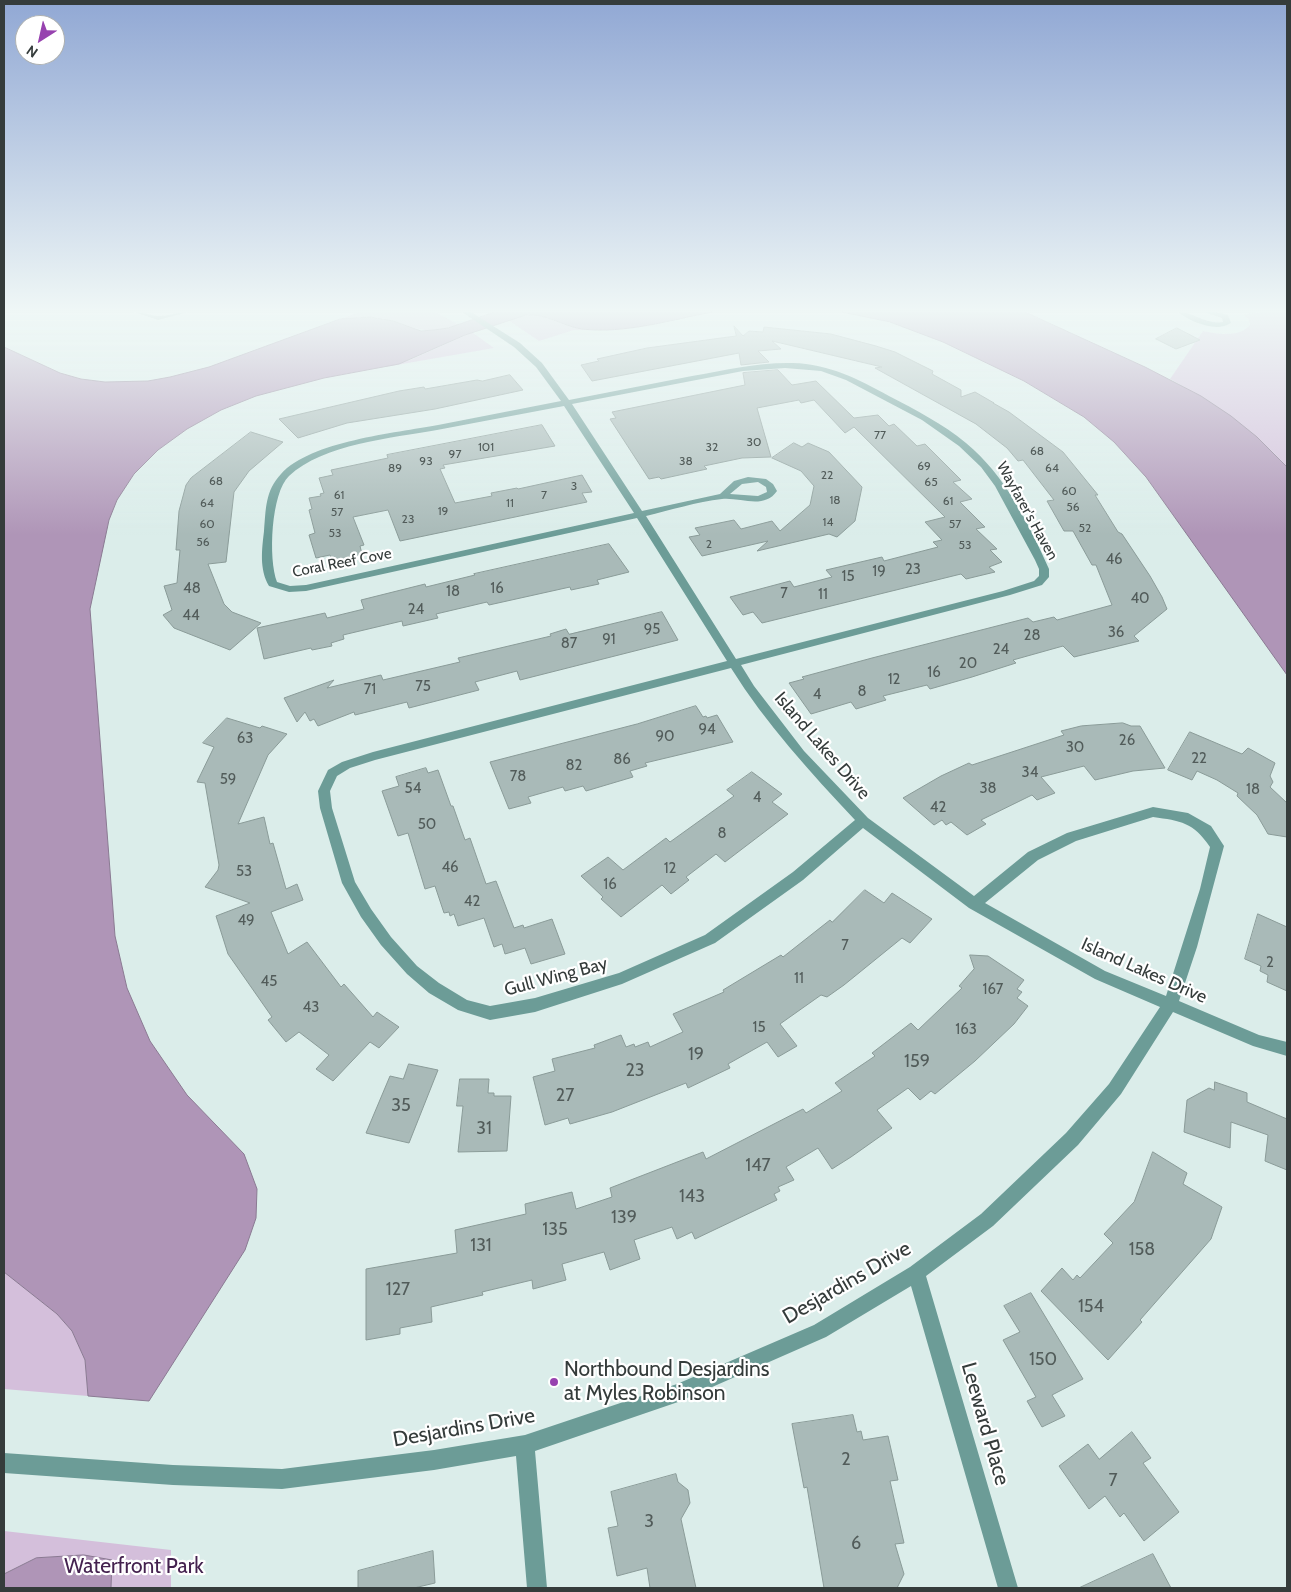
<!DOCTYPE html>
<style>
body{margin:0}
#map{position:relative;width:1291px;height:1592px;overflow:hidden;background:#dbedea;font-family:Cabin,sans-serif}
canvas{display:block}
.frame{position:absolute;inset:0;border:5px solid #353c3b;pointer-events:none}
.north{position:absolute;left:15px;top:15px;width:50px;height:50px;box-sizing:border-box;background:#fff;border:1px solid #aeb1b1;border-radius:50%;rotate:215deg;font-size:14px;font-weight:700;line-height:20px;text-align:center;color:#353c3b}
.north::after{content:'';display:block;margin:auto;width:18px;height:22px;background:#9742af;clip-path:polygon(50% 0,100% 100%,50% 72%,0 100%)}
</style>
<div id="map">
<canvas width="1291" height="1592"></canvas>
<div class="frame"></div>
<div class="north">N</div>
</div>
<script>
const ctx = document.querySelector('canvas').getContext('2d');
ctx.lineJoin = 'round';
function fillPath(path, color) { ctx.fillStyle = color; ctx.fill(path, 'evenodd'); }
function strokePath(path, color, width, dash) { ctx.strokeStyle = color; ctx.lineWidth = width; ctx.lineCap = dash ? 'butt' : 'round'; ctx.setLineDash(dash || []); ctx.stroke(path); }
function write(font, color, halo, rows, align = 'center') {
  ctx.font = font + ' Cabin,sans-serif'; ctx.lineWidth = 4.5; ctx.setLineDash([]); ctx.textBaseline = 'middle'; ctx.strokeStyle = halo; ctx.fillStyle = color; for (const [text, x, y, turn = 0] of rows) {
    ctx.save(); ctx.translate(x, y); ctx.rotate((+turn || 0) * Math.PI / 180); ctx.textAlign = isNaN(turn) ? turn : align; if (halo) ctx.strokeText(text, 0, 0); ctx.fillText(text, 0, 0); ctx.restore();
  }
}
fillPath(new Path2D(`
 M 360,312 L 436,312 L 473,333 L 494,348 L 385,367 L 410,360 L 468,334 L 455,326 C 417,339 405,319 371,317 C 361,316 350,320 340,319 Z
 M 496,312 L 511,319 L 535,314 L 566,325 L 582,329 L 603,330 L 574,330 L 539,341 Z
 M 1260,312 L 1287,312 L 1287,467 C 1254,430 1213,403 1170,379 L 1203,331 C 1217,334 1239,338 1250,325 L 1249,320 L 1244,315 Z
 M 4,1272 L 57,1314 L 72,1331 L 85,1360 L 88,1396 L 4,1389 Z
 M 4,1531 L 171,1550 L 171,1588 L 111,1588 L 112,1560 L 36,1558 L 4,1574 Z`), '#d4bfdb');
const water = new Path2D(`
 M 495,312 L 712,312 C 671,320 624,334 582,329 C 562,326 546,313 526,315 L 465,335 L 399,364 L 324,378 L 256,396 L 221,410 L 187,429 L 158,450 L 134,474 L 117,500 L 109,520 L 90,609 L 115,936 L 127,988 L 150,1041 L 187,1095 L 244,1154 L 257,1189 L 256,1218 L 245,1250 L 149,1401 L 88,1396 L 85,1360 L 72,1331 L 57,1314 L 4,1272 L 4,347 L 60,373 L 81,379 L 105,382 L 148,381 L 170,377 L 209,367 L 340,319 L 370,317 L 393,321 L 421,331 L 434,330 L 448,328 Z
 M 842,312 L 1025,312 L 1145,367 L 1201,396 L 1231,416 L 1257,437 L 1287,467 L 1287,675 L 1146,477 L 1114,442 L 1084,417 L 1024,381 L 943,342 L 890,322 Z
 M 84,1555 L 112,1560 L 111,1588 L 4,1588 L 4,1574 L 36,1558 Z`);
fillPath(water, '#af95b7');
strokePath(water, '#8a7a92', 1);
const building = new Path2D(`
 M 734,326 L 743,336 L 749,331 L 763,332 L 764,327 L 831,334 L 876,346 L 895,352 L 933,371 L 932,374 L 961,390 L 961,397 L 975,392 L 994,403 L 993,403 L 1009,412 L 1063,452 L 1098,495 L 1095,495 L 1118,532 L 1122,534 L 1150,576 L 1162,597 L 1167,609 L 1134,636 L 1139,641 L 1074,657 L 1063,646 L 1013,660 L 1016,663 L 972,677 L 930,689 L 927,685 L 883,696 L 886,700 L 856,709 L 851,702 L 811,714 L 789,683 L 804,679 L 802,677 L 872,658 L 1028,618 L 1033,622 L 1054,617 L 1057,620 L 1112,605 L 1096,565 L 1092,565 L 1073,531 L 1064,531 L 1047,501 L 1054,500 L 1023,460 L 1018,461 L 1007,448 L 976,424 L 875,368 L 882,367 L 772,341 L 781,349 L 758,351 L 769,362 L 741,365 L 739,353 L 592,381 L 581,365 L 599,361 L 597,359 L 647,348 L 736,336 Z
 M 1177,328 L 1200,340 L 1176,349 L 1156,339 Z
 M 778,370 L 792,385 L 816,381 L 854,418 L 878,415 L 889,426 L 894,424 L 917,446 L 925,444 L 961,480 L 953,482 L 972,499 L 960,502 L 985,527 L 976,529 L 997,549 L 990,550 L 1002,562 L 989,567 L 995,572 L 966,579 L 961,574 L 762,623 L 753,612 L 743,615 L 730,597 L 790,581 L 794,587 L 832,577 L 826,570 L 882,557 L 884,561 L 938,547 L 933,542 L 942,540 L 925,522 L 945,517 L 854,427 L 845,433 L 814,400 L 801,403 L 799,400 L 757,408 L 771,457 L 742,458 L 704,466 L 707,469 L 661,479 L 659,477 L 649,479 L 610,419 L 616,418 L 612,412 L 745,385 L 743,373 Z
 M 510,375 L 523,390 L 435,409 L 347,423 L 298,438 L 279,419 L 399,391 L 424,387 L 425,389 L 477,380 L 482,381 Z
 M 542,425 L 555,446 L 443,465 L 445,468 L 440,469 L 455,503 L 492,496 L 491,493 L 517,488 L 518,489 L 582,475 L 592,492 L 582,493 L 587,502 L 400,541 L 388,510 L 353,517 L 364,545 L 360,546 L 362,554 L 332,561 L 330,555 L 316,558 L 309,535 L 315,533 L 309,510 L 312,509 L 309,498 L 321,496 L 320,494 L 324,493 L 319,478 L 333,475 L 331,470 L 388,458 L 387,455 Z
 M 251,432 L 283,442 L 249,471 L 234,492 L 226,562 L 208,564 L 224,604 L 232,612 L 261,623 L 230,650 L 174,628 L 163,615 L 172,610 L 164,586 L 177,583 L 180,550 L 176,550 L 179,511 L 186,485 L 191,478 Z
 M 794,443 L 802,447 L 808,443 L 829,452 L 862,487 L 855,521 L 837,537 L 829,534 L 757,551 L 768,541 L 702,556 L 689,537 L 700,535 L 695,528 L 734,520 L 741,529 L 772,521 L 780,531 L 810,505 L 814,486 L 801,471 L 772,458 Z
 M 609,544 L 629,572 L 597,580 L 599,584 L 571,590 L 570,587 L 489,605 L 487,602 L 436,614 L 438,618 L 403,626 L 402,621 L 343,635 L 344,639 L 331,643 L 332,646 L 312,650 L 311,648 L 264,659 L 257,628 L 325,613 L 327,618 L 364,609 L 361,600 L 425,584 L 426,587 L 475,575 L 474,574 Z
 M 662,612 L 678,640 L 520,680 L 517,671 L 475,682 L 479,690 L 409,708 L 407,702 L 355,715 L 354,712 L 318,726 L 314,719 L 310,721 L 305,712 L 297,722 L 284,698 L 334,680 L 327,688 L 381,675 L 383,680 L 460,662 L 458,658 L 551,636 L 550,634 L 566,629 L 569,634 Z
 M 696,706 L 703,717 L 706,716 L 707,718 L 717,715 L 733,742 L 645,763 L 647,766 L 630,771 L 633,777 L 586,791 L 583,786 L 565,791 L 563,787 L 528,797 L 531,803 L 509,809 L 490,762 L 637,724 Z
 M 227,718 L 260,728 L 262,726 L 287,734 L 268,755 L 238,824 L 264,817 L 270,844 L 273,843 L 286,889 L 297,884 L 303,900 L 271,912 L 288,954 L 307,942 L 341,987 L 344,984 L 373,1017 L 377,1012 L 399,1027 L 379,1048 L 370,1042 L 333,1081 L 316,1069 L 329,1055 L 299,1032 L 286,1042 L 268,1020 L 272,1017 L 228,954 L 216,916 L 250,903 L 205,887 L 218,870 L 219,865 L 205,783 L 197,782 L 214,747 L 203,743 Z
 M 1123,723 L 1131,726 L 1140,726 L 1165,768 L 1133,771 L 1095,780 L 1084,766 L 1041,777 L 1055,793 L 1037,800 L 1032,795 L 981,820 L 986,824 L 967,835 L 951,822 L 946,825 L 942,820 L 934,825 L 903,798 L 941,776 L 969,763 L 972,765 L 1064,735 L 1061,731 L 1081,726 Z
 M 1190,732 L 1242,754 L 1248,748 L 1275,763 L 1270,776 L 1273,782 L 1270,787 L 1287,803 L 1287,837 L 1268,834 L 1257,815 L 1237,796 L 1238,793 L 1217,780 L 1197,771 L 1192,780 L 1168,770 Z
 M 426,768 L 428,773 L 438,770 L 451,806 L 453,806 L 465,840 L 470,838 L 486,884 L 496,881 L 514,928 L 523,925 L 524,928 L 552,919 L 565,954 L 531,964 L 525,948 L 505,954 L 502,944 L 494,947 L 484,918 L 458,926 L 454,914 L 450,916 L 449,912 L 444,913 L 435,886 L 425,889 L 408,833 L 398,836 L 382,791 L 399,786 L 396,777 Z
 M 752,772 L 782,794 L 772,802 L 788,814 L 725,862 L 716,854 L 686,877 L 689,880 L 671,894 L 662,885 L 621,917 L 601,899 L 603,897 L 581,876 L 608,857 L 623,870 L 666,838 L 670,842 L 734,796 L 727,790 Z
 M 865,890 L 884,903 L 892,893 L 932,919 L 910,943 L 902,938 L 844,985 L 827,997 L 821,995 L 780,1024 L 797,1046 L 778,1057 L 767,1042 L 728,1064 L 730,1068 L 688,1088 L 686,1083 L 612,1112 L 570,1124 L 568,1118 L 545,1125 L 533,1077 L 555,1071 L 552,1059 L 595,1048 L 594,1045 L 621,1035 L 626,1047 L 634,1044 L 635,1047 L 648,1042 L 650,1047 L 683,1032 L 673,1014 L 724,992 L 723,990 L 781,955 L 783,957 L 830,920 L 832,922 Z
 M 1258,914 L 1287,927 L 1287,991 L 1267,982 L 1268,975 L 1260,971 L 1261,966 L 1245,959 Z
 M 970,955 L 988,956 L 1024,980 L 1017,989 L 1022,992 L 1017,998 L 1028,1006 L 1014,1024 L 975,1061 L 935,1094 L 931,1091 L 920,1100 L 908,1088 L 877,1110 L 892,1128 L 851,1157 L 832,1169 L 818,1148 L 786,1167 L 794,1180 L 778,1187 L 780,1191 L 774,1194 L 777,1200 L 695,1239 L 692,1232 L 677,1239 L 672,1227 L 634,1240 L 640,1259 L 610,1270 L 604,1252 L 562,1264 L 566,1280 L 533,1289 L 532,1280 L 482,1292 L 483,1295 L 431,1307 L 432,1322 L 400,1328 L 400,1334 L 366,1340 L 366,1269 L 457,1253 L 455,1230 L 526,1214 L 525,1204 L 572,1192 L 576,1209 L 612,1197 L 610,1188 L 703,1152 L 706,1159 L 803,1109 L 806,1113 L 842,1091 L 835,1083 L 875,1056 L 872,1053 L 911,1023 L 918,1030 L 962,988 L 959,986 L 974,969 Z
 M 409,1064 L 438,1070 L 409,1143 L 366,1133 L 390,1076 L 403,1079 Z
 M 460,1079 L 489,1079 L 488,1093 L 494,1093 L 494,1096 L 511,1096 L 507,1151 L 458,1152 L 463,1106 L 457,1106 Z
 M 1215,1082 L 1247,1093 L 1247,1102 L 1287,1119 L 1287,1170 L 1265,1161 L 1268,1135 L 1231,1122 L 1230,1148 L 1184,1132 L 1187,1100 L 1209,1088 L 1214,1090 Z
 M 1153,1152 L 1187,1173 L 1183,1184 L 1222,1207 L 1211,1239 L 1140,1320 L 1142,1322 L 1108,1360 L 1041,1291 L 1062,1268 L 1073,1280 L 1077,1275 L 1080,1278 L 1113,1243 L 1104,1234 L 1134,1202 Z
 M 1031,1293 L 1083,1379 L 1052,1395 L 1065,1416 L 1042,1427 L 1027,1401 L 1036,1397 L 1003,1340 L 1020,1332 L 1004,1306 Z
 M 853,1415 L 857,1432 L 861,1431 L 863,1440 L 888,1436 L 898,1480 L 890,1481 L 904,1543 L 895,1544 L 904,1574 L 897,1588 L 824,1588 L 807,1487 L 804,1488 L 792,1424 Z
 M 1132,1432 L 1151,1458 L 1143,1463 L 1179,1512 L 1144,1541 L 1124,1513 L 1120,1517 L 1105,1496 L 1089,1509 L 1059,1466 L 1088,1444 L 1099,1459 Z
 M 676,1474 L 678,1482 L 688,1490 L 690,1503 L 681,1519 L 696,1588 L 650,1588 L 647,1568 L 617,1576 L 608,1528 L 618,1526 L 611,1492 Z
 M 433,1551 L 435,1583 L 414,1588 L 358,1588 L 358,1571 Z
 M 1153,1554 L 1171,1588 L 1079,1588 Z`);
fillPath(building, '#a9bab8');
strokePath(building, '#8a9b98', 1);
fillPath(new Path2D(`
 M 134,312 C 143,312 151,316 159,316 C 168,316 178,312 188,312 L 158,320 Z
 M 462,312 L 471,312 L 520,343 L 542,363 L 569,400 C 610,392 651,384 692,376 C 725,370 759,362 793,363 C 829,364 858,379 889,396 C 916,410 943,424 966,443 C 1005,475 1029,524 1049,569 L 1049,577 L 1042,585 L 1010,595 L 741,665 L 754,686 L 804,751 L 868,818 L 974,896 L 1028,852 L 1067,833 L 1153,807 L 1188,813 L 1211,826 L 1224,846 L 1197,947 L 1179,1001 L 1259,1035 L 1287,1042 L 1287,1056 L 1253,1046 L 1173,1012 L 1121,1094 L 1078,1145 L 993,1226 L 926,1276 L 1018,1588 L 998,1588 L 911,1286 L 826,1337 L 678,1402 L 535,1451 L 547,1588 L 527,1588 L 516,1456 L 434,1470 L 282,1489 L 173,1485 L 4,1473 L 4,1453 L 173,1465 L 282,1469 L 434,1450 L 525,1435 L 677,1384 L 814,1325 L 910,1267 L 981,1214 L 1066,1133 L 1109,1084 L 1160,1007 L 1095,979 L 969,908 L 863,828 L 803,880 L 715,943 L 622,984 L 535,1012 L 490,1020 L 458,1010 L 429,993 L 407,974 L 381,945 L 361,917 L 342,883 L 320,808 L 318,791 L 328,770 L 342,762 L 373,752 L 727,661 L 637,518 L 306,591 L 289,592 L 269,586 C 259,569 262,549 264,531 C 266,509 265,491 281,474 C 311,441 395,433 438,425 C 479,417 520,409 561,401 L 536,367 L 514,347 ZM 785,368 L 821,371 L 846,380 L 922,420 L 959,446 L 981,467 L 995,486 L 1035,560 L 1039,569 L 1039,576 L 1034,581 L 1003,591 L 736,659 L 646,516 C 670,510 697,502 722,499 C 740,497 764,510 777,491 L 773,484 L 766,479 L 748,477 L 734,481 L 720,494 L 642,511 L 572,404 L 743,371 ZM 564,406 L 634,513 L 306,585 L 290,586 L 277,582 C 268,559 271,493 289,476 C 323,444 392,438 437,430 C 479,422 522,414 564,406 ZM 758,482 L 766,487 L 767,492 L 758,496 L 730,494 L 742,484 ZM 731,668 C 766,724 810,772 855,820 L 793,872 L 705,935 L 619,973 L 535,998 L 490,1006 L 467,1000 L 439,983 L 417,966 L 391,937 L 371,909 L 355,882 L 332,808 L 330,791 L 337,776 L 350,768 L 375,760 ZM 1153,817 C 1181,821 1193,822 1210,847 L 1200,889 L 1166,996 L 1105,971 L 985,903 L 1038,860 L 1076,841 Z
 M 1178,312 C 1194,312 1206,325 1223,322 L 1222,318 L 1204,312 L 1216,312 L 1228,315 L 1231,323 C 1216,333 1191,322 1178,312 Z`), '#6c9c97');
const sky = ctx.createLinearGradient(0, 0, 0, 535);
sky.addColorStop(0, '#91a8d4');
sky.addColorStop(0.58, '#eff7f6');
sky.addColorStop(1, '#eff7f600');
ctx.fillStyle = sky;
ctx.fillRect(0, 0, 1291, 535);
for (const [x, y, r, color] of [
 [554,1382,5,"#9742af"]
]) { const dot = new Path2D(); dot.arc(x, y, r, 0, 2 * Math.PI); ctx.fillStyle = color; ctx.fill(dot); strokePath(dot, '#fff', 2); }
write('12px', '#525c5a', null, [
 ["77",880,435],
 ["30",754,442],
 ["101",486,447],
 ["32",712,447],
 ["68",1037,451],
 ["97",455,454],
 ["93",426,461],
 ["38",686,461],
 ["69",924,466],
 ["89",395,468],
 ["64",1052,468],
 ["22",827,475],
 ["68",216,481],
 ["65",931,482],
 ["3",574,486],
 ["60",1069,491],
 ["61",339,495],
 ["7",544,495],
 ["18",835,500],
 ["61",948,501],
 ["64",207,503],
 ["11",510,503],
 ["56",1073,507],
 ["19",443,511],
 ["57",337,512],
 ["23",408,519],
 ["14",828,522],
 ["60",207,524],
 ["57",955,524],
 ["52",1085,528],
 ["53",335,533],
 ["56",203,542],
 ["2",709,544],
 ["53",965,545]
]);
write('15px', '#353c3b', '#fff', [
 ["Wayfarer's Haven",1027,511,61],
 ["Coral Reef Cove",342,563,-11]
]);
write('15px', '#525c5a', null, [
 ["46",1114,560],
 ["23",913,570],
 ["19",879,572],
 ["15",848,577],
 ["48",192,589],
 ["16",497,589],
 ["18",453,592],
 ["7",784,594],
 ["11",823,595],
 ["40",1140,599],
 ["24",416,610],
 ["44",191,616],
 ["95",652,630],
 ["36",1116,633],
 ["28",1032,636],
 ["91",609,640],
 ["87",569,644],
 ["24",1001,650],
 ["20",968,664],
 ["16",934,673],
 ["12",894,680],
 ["75",423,687],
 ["71",370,690],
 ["8",862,692],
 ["4",817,695],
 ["94",707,730],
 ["90",665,737],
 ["63",245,739],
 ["26",1127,741],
 ["30",1075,748],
 ["22",1199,759],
 ["86",622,760],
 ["82",574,766],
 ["34",1030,773],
 ["78",518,777],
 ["59",228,780],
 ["54",413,789],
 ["38",988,789],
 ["18",1253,790],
 ["4",757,798],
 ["42",938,808],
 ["50",427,825],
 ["8",722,834],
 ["46",450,868],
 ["12",670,869],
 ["53",244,872],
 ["16",610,885],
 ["42",472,902],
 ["49",246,921],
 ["7",845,946],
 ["2",1270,963],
 ["11",799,979],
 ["45",269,982],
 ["167",993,990],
 ["43",311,1008],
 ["15",759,1028],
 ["163",966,1030]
]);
write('18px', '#353c3b', '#fff', [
 ["Island Lakes Drive",822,746,49],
 ["Island Lakes Drive",1144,971,24],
 ["Gull Wing Bay",556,977,-15]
]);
write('18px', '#525c5a', null, [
 ["19",696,1055],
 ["159",917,1062],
 ["23",635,1071],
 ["27",565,1096],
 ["35",401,1106],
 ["31",484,1129],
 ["147",758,1166],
 ["143",692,1197],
 ["139",624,1218],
 ["135",555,1230],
 ["131",481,1246],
 ["158",1142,1250],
 ["127",398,1290],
 ["154",1091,1307],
 ["150",1043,1360],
 ["2",846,1460],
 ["7",1113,1481],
 ["3",649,1522],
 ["6",856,1544]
]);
write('21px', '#353c3b', '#fff', [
 ["Desjardins Drive",847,1283,-30],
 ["Leeward Place",985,1424,74],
 ["Desjardins Drive",464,1428,-10]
]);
write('21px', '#353c3b', '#fff', [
 ["Northbound Desjardins",564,1370],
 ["at Myles Robinson",564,1394]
], 'left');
write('21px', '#44224f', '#fff', [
 ["Waterfront Park",134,1567]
]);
</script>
